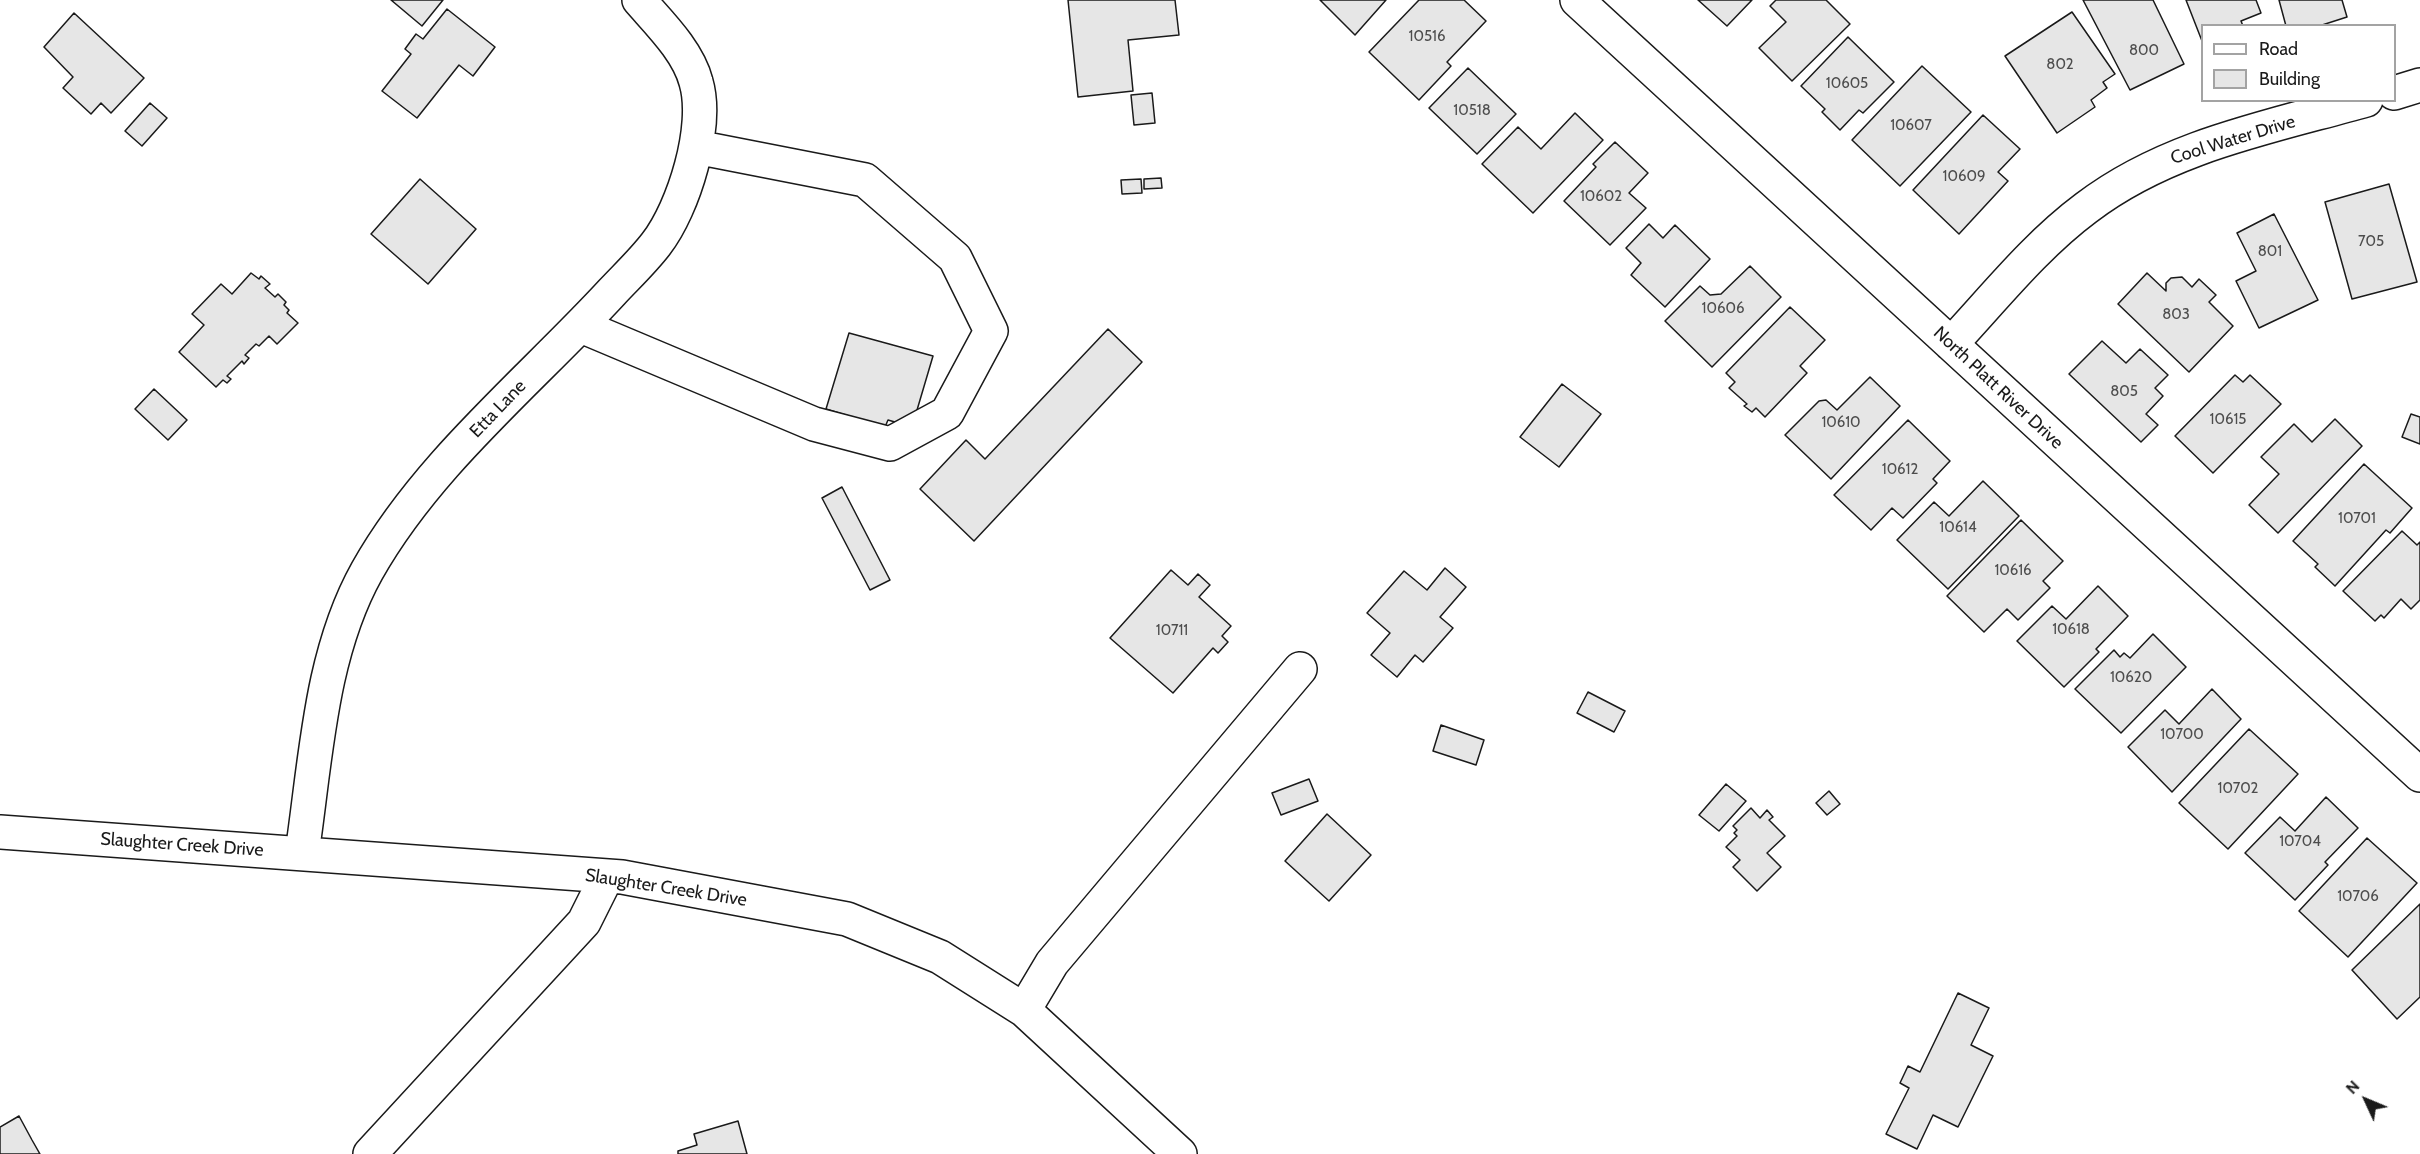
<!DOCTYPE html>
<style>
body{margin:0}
#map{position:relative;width:2420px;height:1154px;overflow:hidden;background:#fff;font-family:Cabin,sans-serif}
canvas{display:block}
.legend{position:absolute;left:2201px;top:24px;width:195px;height:78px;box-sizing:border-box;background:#fff;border:2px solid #a3a3a3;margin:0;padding:8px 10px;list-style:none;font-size:18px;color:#1a1a1a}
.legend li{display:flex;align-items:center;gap:12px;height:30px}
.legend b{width:30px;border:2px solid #a3a3a3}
.north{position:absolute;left:2336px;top:1070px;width:60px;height:60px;-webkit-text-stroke:4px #fff;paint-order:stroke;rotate:314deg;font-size:16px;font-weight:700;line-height:24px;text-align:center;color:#1a1a1a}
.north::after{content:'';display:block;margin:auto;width:21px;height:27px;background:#1a1a1a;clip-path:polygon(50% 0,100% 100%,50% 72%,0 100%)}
</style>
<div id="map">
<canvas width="2420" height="1154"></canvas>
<ul class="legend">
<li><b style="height:8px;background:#fff"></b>Road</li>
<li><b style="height:16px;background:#e6e6e6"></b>Building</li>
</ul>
<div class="north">N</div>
</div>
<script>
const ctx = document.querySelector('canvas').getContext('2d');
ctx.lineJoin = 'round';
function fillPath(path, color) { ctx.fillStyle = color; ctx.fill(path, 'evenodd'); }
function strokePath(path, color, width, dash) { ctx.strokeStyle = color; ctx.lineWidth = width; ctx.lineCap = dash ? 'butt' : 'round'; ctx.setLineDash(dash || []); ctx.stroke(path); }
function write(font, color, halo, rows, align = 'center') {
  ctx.font = font + ' Cabin,sans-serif'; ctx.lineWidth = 4.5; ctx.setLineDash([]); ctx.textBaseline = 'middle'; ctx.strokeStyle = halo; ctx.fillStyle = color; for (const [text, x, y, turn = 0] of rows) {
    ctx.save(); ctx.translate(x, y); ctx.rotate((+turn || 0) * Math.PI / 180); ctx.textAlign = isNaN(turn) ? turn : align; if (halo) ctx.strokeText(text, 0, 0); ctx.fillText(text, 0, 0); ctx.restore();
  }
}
const building = new Path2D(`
 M 391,0 L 443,0 L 422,26 Z
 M 1068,0 L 1175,0 L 1179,35 L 1128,40 L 1133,91 L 1078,97 Z
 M 1320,0 L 1386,0 L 1355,35 Z
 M 1419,0 L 1464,0 L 1486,21 L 1447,62 L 1451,66 L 1419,100 L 1369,52 Z
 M 1698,0 L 1752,0 L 1727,26 Z
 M 1776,0 L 1826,0 L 1850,24 L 1792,81 L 1759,48 L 1786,22 L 1770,6 Z
 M 2083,0 L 2153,0 L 2184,64 L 2130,90 Z
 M 2186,0 L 2256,0 L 2261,13 L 2241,21 L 2243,26 L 2202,26 L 2202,41 Z
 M 2279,0 L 2342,0 L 2347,17 L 2319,26 L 2286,26 Z
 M 447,9 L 495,47 L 473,76 L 459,65 L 417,118 L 382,91 L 411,54 L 405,49 L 416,34 L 423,39 Z
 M 2072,12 L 2115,74 L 2103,82 L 2107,88 L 2091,100 L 2095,107 L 2057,133 L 2005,56 Z
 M 74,13 L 144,78 L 111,113 L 101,103 L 91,114 L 63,88 L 73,77 L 44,47 Z
 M 1848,37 L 1894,82 L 1863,113 L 1859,110 L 1840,130 L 1822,112 L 1825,109 L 1801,86 Z
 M 1922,66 L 1971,112 L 1900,186 L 1852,140 Z
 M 1468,68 L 1516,114 L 1477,154 L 1429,108 Z
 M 1152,93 L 1155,123 L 1134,125 L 1131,95 Z
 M 150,103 L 167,118 L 142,146 L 125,131 Z
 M 1575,113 L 1603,140 L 1533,213 L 1482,164 L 1518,127 L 1541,149 Z
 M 1983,115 L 2020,149 L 1998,172 L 2008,181 L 1959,234 L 1913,190 Z
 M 1615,142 L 1648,173 L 1629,193 L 1646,208 L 1610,245 L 1564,201 L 1596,167 L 1593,164 Z
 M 1161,178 L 1162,188 L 1144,189 L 1144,179 Z
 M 420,179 L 476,229 L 428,284 L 371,234 Z
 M 1141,179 L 1142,193 L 1122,194 L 1121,180 Z
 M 2389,184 L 2417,282 L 2352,299 L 2325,202 Z
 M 2274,214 L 2318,300 L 2259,328 L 2236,281 L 2256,271 L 2237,233 Z
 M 1649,224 L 1663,238 L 1675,225 L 1710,259 L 1665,307 L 1631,275 L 1641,263 L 1626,248 Z
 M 1750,266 L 1781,297 L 1712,367 L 1665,321 L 1700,286 L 1710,295 L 1721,294 Z
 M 251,273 L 259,279 L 261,276 L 270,284 L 265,288 L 275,297 L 278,294 L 286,302 L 284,305 L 289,310 L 287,313 L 298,323 L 277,344 L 269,336 L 259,346 L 256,344 L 245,355 L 249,358 L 244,364 L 242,361 L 227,376 L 231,379 L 227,383 L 223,380 L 216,387 L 179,352 L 204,325 L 192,314 L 221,284 L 232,294 Z
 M 2147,273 L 2166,291 L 2166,283 L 2171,278 L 2182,277 L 2192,287 L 2199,279 L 2216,295 L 2209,302 L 2233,326 L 2189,372 L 2118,304 Z
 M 1790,307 L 1825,340 L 1800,366 L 1807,373 L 1765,417 L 1756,408 L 1752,412 L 1744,406 L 1747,404 L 1729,388 L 1735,382 L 1726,373 Z
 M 1108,329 L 1142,362 L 974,541 L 920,489 L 966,440 L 985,459 Z
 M 849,333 L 933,356 L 912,427 L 888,420 L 885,427 L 826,409 Z
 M 2102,341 L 2126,363 L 2140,349 L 2168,375 L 2155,388 L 2163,396 L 2146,414 L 2158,425 L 2141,442 L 2069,374 Z
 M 2235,375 L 2243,382 L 2250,375 L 2281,404 L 2213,473 L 2175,436 Z
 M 1870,377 L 1900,406 L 1831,479 L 1785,435 L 1819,401 L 1826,400 L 1837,410 Z
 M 1562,384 L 1601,414 L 1559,467 L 1520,437 Z
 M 154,389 L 187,420 L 168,440 L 135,409 Z
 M 2411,414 L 2420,417 L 2420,444 L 2402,437 Z
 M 2335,419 L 2362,446 L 2278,533 L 2249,505 L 2279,474 L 2261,457 L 2294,424 L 2312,442 Z
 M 1908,420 L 1950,461 L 1933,479 L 1937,483 L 1903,518 L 1892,508 L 1871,530 L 1834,495 Z
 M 2364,464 L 2412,508 L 2390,533 L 2386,530 L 2335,586 L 2315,567 L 2318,564 L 2293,541 Z
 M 1983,481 L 2019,516 L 1948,589 L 1897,540 L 1934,502 L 1949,516 Z
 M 842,487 L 890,580 L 870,590 L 822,498 Z
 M 2021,520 L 2063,561 L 2043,581 L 2050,588 L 2018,620 L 2007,609 L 1984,632 L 1947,596 Z
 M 2402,531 L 2417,545 L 2420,542 L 2420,600 L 2411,609 L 2401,599 L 2384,618 L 2381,615 L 2375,621 L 2343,591 Z
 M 1445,568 L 1466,587 L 1440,617 L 1453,628 L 1423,662 L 1415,655 L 1397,677 L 1371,655 L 1390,633 L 1367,613 L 1404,571 L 1427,590 Z
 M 1171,570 L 1188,585 L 1198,574 L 1210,585 L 1199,597 L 1231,626 L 1222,636 L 1228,642 L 1218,653 L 1213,648 L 1173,693 L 1110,638 Z
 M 2098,586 L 2128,616 L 2096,649 L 2099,652 L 2064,687 L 2017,641 L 2052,606 L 2066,619 Z
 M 2153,634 L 2186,667 L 2121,733 L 2075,689 L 2114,650 L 2120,657 L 2124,653 L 2130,658 Z
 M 2212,689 L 2241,719 L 2172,792 L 2128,747 L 2165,710 L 2179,724 Z
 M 1588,692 L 1625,711 L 1614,732 L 1577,713 Z
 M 1441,725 L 1484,740 L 1476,765 L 1433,751 Z
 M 2249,729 L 2298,774 L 2228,849 L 2179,803 Z
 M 1309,779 L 1318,801 L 1281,815 L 1272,793 Z
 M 1726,784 L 1746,801 L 1719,831 L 1699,815 Z
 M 1829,791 L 1840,804 L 1827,815 L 1816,803 Z
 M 2326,797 L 2358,828 L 2325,862 L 2328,865 L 2295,900 L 2245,853 L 2280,817 L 2295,831 Z
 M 1751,808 L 1760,818 L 1767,810 L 1773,817 L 1769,820 L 1785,836 L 1767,853 L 1781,867 L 1757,891 L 1733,867 L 1740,860 L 1726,847 L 1737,836 L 1734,833 L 1737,830 L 1733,826 Z
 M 1327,814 L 1371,855 L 1329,901 L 1285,861 Z
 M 2367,838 L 2417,883 L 2348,957 L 2299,911 Z
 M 2420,904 L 2420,997 L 2397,1019 L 2352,970 Z
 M 1958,993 L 1989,1008 L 1971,1045 L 1993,1056 L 1958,1127 L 1933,1115 L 1917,1149 L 1886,1134 L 1909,1088 L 1900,1083 L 1908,1066 L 1920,1072 Z
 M 19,1116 L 32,1140 L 40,1154 L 0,1154 L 0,1127 Z
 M 738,1121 L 747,1154 L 678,1154 L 678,1151 L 697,1145 L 694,1134 Z`);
fillPath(building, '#e6e6e6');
strokePath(building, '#1a1a1a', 1.5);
const minor = new Path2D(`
 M 1577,0 L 2420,775
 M 2394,93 L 2420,85
 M 581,326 L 814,424 L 890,444 L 947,413 L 991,331 L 955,258 L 865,180 L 696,147
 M 1951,344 C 1994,298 2035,246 2086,208 C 2167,146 2270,127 2366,100
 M 0,832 L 622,877 L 847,919 L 940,957 L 1024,1010 L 1180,1154
 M 302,853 C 316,759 320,655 367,571 C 427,464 530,381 612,292 C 627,276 643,261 656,244 C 684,208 709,126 696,82 C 688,51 659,23 639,0
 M 1024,1010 L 1052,963 L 1300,669
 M 370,1154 L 584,922 L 607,876`);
strokePath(minor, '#1a1a1a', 36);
strokePath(minor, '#fff', 33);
write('15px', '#4d4d4d', null, [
 ["10516",1427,37],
 ["800",2144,51],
 ["802",2060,65],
 ["10605",1847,84],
 ["10518",1472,111],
 ["10607",1911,126],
 ["10609",1964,177],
 ["10602",1601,197],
 ["705",2371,242],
 ["801",2270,252],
 ["10606",1723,309],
 ["803",2176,315],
 ["805",2124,392],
 ["10615",2228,420],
 ["10610",1841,423],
 ["10612",1900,470],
 ["10701",2357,519],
 ["10614",1958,528],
 ["10616",2013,571],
 ["10618",2071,630],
 ["10711",1172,631],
 ["10620",2131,678],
 ["10700",2182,735],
 ["10702",2238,789],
 ["10704",2300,842],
 ["10706",2358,897]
]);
write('18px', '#1a1a1a', '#fff', [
 ["Cool Water Drive",2233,140,-17],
 ["North Platt River Drive",1998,388,43],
 ["Etta Lane",498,409,-46],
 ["Slaughter Creek Drive",182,845,4],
 ["Slaughter Creek Drive",666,888,9]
]);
</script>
